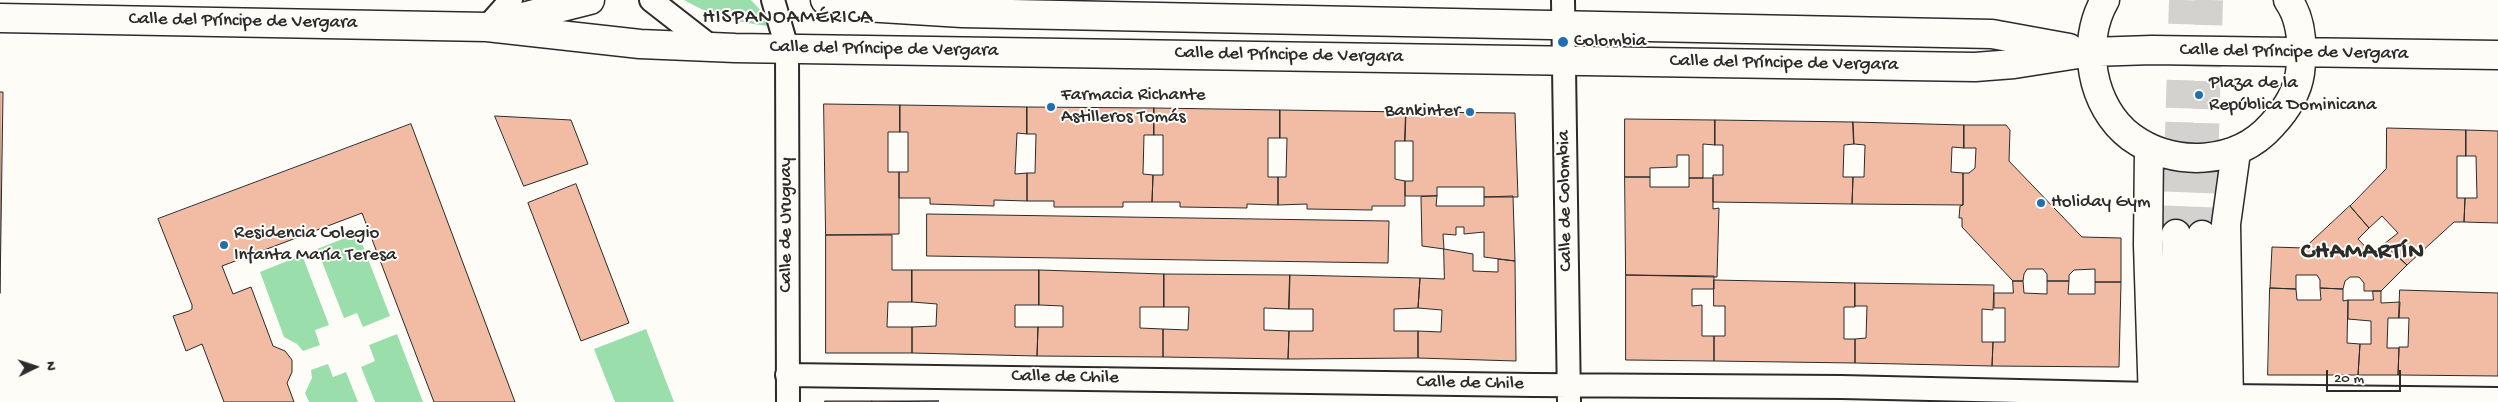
<!DOCTYPE html>
<meta charset="utf-8">
<style>
body{margin:0}
#map{position:relative;width:2498px;height:402px;overflow:hidden;background:#fdfcf7;font-family:"Gochi Hand",sans-serif}
canvas{display:block}
.north{position:absolute;left:10px;top:342px;width:50px;height:50px;-webkit-text-stroke:4px #fdfcf7;paint-order:stroke;rotate:86deg;font-size:14px;font-weight:700;line-height:20px;text-align:center;color:#2b2b2b}
.north::after{content:'';display:block;margin:auto;width:18px;height:22px;background:#2b2b2b;clip-path:polygon(50% 0,100% 100%,50% 72%,0 100%)}
.scale{position:absolute;left:2326px;top:370px;width:75px;height:22px;box-sizing:border-box;border:2px solid #2b2b2b;border-top:0;padding-left:6px;font-size:15px;line-height:18px;white-space:nowrap;color:#2b2b2b;-webkit-text-stroke:4px #fdfcf7;paint-order:stroke}
</style>
<div id="map">
<canvas width="2498" height="402"></canvas>
<div class="north">N</div>
<div class="scale">20 m</div>
</div>
<script>
const ctx = document.querySelector('canvas').getContext('2d');
ctx.lineJoin = 'round';
function fillPath(path, color) { ctx.fillStyle = color; ctx.fill(path, 'evenodd'); }
function strokePath(path, color, width, dash) { ctx.strokeStyle = color; ctx.lineWidth = width; ctx.lineCap = dash ? 'butt' : 'round'; ctx.setLineDash(dash || []); ctx.stroke(path); }
function write(font, color, halo, rows, align = 'center') {
  ctx.font = font + ' "Gochi Hand",sans-serif'; ctx.lineWidth = 4; ctx.setLineDash([]); ctx.textBaseline = 'middle'; ctx.strokeStyle = halo; ctx.fillStyle = color; for (const [text, x, y, turn = 0] of rows) {
    ctx.save(); ctx.translate(x, y); ctx.rotate((+turn || 0) * Math.PI / 180); ctx.textAlign = isNaN(turn) ? turn : align; if (halo) ctx.strokeText(text, 0, 0); ctx.fillText(text, 0, 0); ctx.restore();
  }
}
fillPath(new Path2D(`
 M 684,0 L 751,0 L 763,13 L 768,26 C 737,22 711,16 684,0 Z
 M 358,233 L 390,316 L 363,327 L 357,313 L 344,318 L 317,249 Z
 M 302,255 L 329,325 L 315,330 L 320,345 L 303,351 L 297,344 L 284,337 L 260,272 Z
 M 646,329 L 674,402 L 615,402 L 594,349 Z
 M 397,334 L 423,402 L 375,402 L 361,367 L 375,361 L 369,345 Z
 M 328,364 L 333,377 L 346,372 L 358,402 L 309,402 L 305,393 L 312,378 L 311,370 Z`), '#9adfab');
const building = new Path2D(`
 M 0,92 L 3,92 L 0,293 Z
 M 824,104 L 900,105 L 900,132 L 888,132 L 888,172 L 899,172 L 899,234 L 826,235 Z
 M 900,105 L 1027,107 L 1027,134 L 1017,133 L 1015,174 L 1027,173 L 1027,201 L 994,200 L 994,206 L 930,204 L 930,198 L 899,198 L 899,172 L 908,172 L 908,132 L 900,132 Z
 M 1027,107 L 1154,108 L 1154,135 L 1144,135 L 1143,174 L 1153,175 L 1152,202 L 1123,202 L 1123,207 L 1054,207 L 1054,201 L 1027,201 L 1027,173 L 1035,173 L 1036,134 L 1027,134 Z
 M 1154,108 L 1280,110 L 1280,138 L 1268,138 L 1268,177 L 1278,177 L 1278,205 L 1247,204 L 1247,208 L 1180,207 L 1180,202 L 1152,202 L 1153,175 L 1163,175 L 1163,135 L 1154,135 Z
 M 1280,110 L 1406,112 L 1405,141 L 1395,141 L 1395,179 L 1405,181 L 1405,206 L 1372,206 L 1372,210 L 1307,209 L 1307,204 L 1278,205 L 1278,177 L 1286,177 L 1287,138 L 1280,138 Z
 M 1406,112 L 1515,113 L 1518,197 L 1484,197 L 1484,187 L 1437,187 L 1437,196 L 1405,196 L 1405,181 L 1413,181 L 1413,141 L 1405,141 Z
 M 495,116 L 571,120 L 588,164 L 524,186 Z
 M 1625,119 L 1715,120 L 1715,145 L 1703,144 L 1703,178 L 1689,178 L 1689,155 L 1677,155 L 1677,167 L 1650,168 L 1650,177 L 1625,177 Z
 M 1715,120 L 1853,122 L 1854,144 L 1844,145 L 1843,177 L 1853,177 L 1852,204 L 1713,202 L 1713,175 L 1723,175 L 1723,145 L 1715,145 Z
 M 1853,122 L 1964,125 L 1964,148 L 1952,147 L 1951,172 L 1963,173 L 1963,205 L 1852,204 L 1853,177 L 1864,177 L 1865,145 L 1854,144 Z
 M 411,124 L 515,402 L 434,402 L 362,213 L 222,266 L 233,294 L 251,287 L 273,346 L 285,351 L 292,360 L 292,372 L 287,383 L 294,402 L 224,402 L 202,344 L 186,351 L 173,316 L 189,311 L 192,309 L 192,305 L 158,219 Z
 M 1964,125 L 2006,125 L 2010,130 L 2009,161 L 2082,237 L 2121,238 L 2121,282 L 2095,282 L 2095,269 L 2074,270 L 2069,275 L 2069,281 L 2047,281 L 2047,274 L 2043,269 L 2027,269 L 2024,274 L 2023,281 L 2013,281 L 1962,227 L 1962,218 L 1959,218 L 1960,206 L 1963,205 L 1963,173 L 1969,173 L 1975,168 L 1976,148 L 1964,148 Z
 M 2387,128 L 2466,130 L 2466,156 L 2457,156 L 2457,198 L 2465,198 L 2464,222 L 2454,222 L 2407,265 L 2384,244 L 2398,233 L 2382,216 L 2369,228 L 2350,206 L 2386,169 Z
 M 2466,130 L 2498,131 L 2498,223 L 2464,222 L 2465,198 L 2477,198 L 2476,156 L 2466,156 Z
 M 1625,177 L 1650,177 L 1650,187 L 1689,187 L 1689,178 L 1713,178 L 1713,209 L 1719,208 L 1717,277 L 1626,275 Z
 M 576,184 L 629,323 L 581,341 L 528,203 Z
 M 1437,196 L 1436,206 L 1484,206 L 1484,197 L 1513,196 L 1515,261 L 1484,257 L 1484,232 L 1464,234 L 1464,227 L 1456,227 L 1456,235 L 1443,234 L 1444,249 L 1422,246 L 1421,197 Z
 M 2350,206 L 2369,228 L 2358,239 L 2373,255 L 2384,244 L 2407,265 L 2381,291 L 2364,291 L 2364,283 L 2359,277 L 2350,277 L 2345,281 L 2343,289 L 2320,288 L 2320,280 L 2317,275 L 2296,275 L 2296,289 L 2270,288 L 2272,247 L 2304,248 Z
 M 927,214 L 1389,221 L 1388,263 L 927,256 Z
 M 826,235 L 892,235 L 892,270 L 912,270 L 912,302 L 888,302 L 887,327 L 912,327 L 912,353 L 826,353 Z
 M 1444,249 L 1473,254 L 1473,271 L 1498,272 L 1498,259 L 1515,261 L 1516,361 L 1418,358 L 1418,331 L 1441,332 L 1442,310 L 1418,308 L 1420,278 L 1444,279 Z
 M 912,270 L 1039,270 L 1039,305 L 1015,305 L 1015,327 L 1038,327 L 1037,356 L 912,353 L 912,327 L 936,326 L 937,304 L 912,302 Z
 M 1039,270 L 1164,274 L 1164,307 L 1140,307 L 1140,328 L 1163,329 L 1163,357 L 1037,356 L 1038,327 L 1063,327 L 1063,306 L 1039,305 Z
 M 1164,274 L 1290,275 L 1289,309 L 1264,308 L 1264,330 L 1289,331 L 1288,359 L 1163,357 L 1163,329 L 1188,330 L 1189,307 L 1164,307 Z
 M 1290,275 L 1420,278 L 1418,308 L 1394,309 L 1394,331 L 1418,331 L 1418,358 L 1288,359 L 1289,331 L 1313,331 L 1313,309 L 1289,309 Z
 M 1626,275 L 1714,276 L 1714,289 L 1692,289 L 1692,306 L 1702,305 L 1702,336 L 1714,336 L 1714,361 L 1626,360 Z
 M 1714,280 L 1855,283 L 1855,307 L 1844,307 L 1844,339 L 1855,339 L 1855,363 L 1714,361 L 1714,336 L 1725,336 L 1725,306 L 1714,306 Z
 M 2013,281 L 2023,281 L 2024,293 L 2047,294 L 2047,281 L 2069,281 L 2068,294 L 2095,294 L 2095,282 L 2121,282 L 2119,367 L 1992,366 L 1993,342 L 2005,342 L 2005,308 L 1994,308 L 1994,293 L 2013,293 Z
 M 1855,283 L 1994,285 L 1993,310 L 1982,309 L 1982,342 L 1993,342 L 1992,366 L 1855,363 L 1855,339 L 1866,338 L 1867,306 L 1855,306 Z
 M 2270,288 L 2296,289 L 2297,300 L 2321,300 L 2320,288 L 2343,289 L 2343,301 L 2348,300 L 2347,343 L 2360,344 L 2358,375 L 2268,375 Z
 M 2400,290 L 2498,293 L 2498,376 L 2398,375 L 2399,347 L 2408,347 L 2409,318 L 2399,318 Z
 M 2373,291 L 2381,291 L 2381,303 L 2400,302 L 2399,318 L 2388,318 L 2387,348 L 2399,348 L 2398,375 L 2358,375 L 2360,344 L 2371,344 L 2371,321 L 2348,319 L 2348,300 L 2373,300 Z
 M 825,401 L 872,401 L 872,402 L 825,402 Z
 M 872,401 L 939,401 L 872,402 Z`);
fillPath(building, '#f1bba4');
strokePath(building, '#2b2b2b', 1);
strokePath(new Path2D(`
 M 2176,234 L 2183,0
 M 2202,235 L 2209,0`), '#d3d2ce', 28, [28, 14]);
const minor = new Path2D(`
 M 651,0 L 710,46
 M 773,0 L 787,48 L 788,402
 M 1563,0 L 1569,402
 M 487,27 L 511,0
 M 787,375 L 1533,385 L 1841,387 L 2153,394
 M 2228,396 L 2498,399`);
const secondary = new Path2D(`
 M 825,0 L 865,7 L 962,13 L 1992,34 L 2069,48
 M 2105,0 C 2080,43 2091,107 2131,137 C 2174,168 2237,165 2272,125 C 2286,110 2297,94 2300,73 C 2303,49 2303,21 2288,0
 M 0,18 L 487,27 L 640,44 L 735,48 L 1975,67 L 2014,64 L 2091,52 L 2152,50 L 2498,55
 M 503,22 L 590,0
 M 2149,148 L 2148,245 L 2153,402
 M 2176,234 L 2179,402
 M 2202,235 L 2206,402
 M 2229,402 L 2226,224 L 2236,152`);
strokePath(minor, '#2b2b2b', 26);
strokePath(secondary, '#2b2b2b', 31);
strokePath(minor, '#fdfcf7', 22);
strokePath(secondary, '#fdfcf7', 28);
for (const [x, y, r, color] of [
 [1563,42,6,"#1f6fb2"],
 [2199,95,5,"#1f6fb2"],
 [1051,107,5,"#1f6fb2"],
 [1470,112,5,"#1f6fb2"],
 [2041,203,5,"#1f6fb2"],
 [224,245,5,"#1f6fb2"]
]) { const dot = new Path2D(); dot.arc(x, y, r, 0, 2 * Math.PI); ctx.fillStyle = color; ctx.fill(dot); strokePath(dot, '#fdfcf7', 2); }
write('19px', '#2b2b2b', '#fdfcf7', [
 ["Calle del Príncipe de Vergara",243,22,1],
 ["Calle del Príncipe de Vergara",884,50,1],
 ["Calle del Príncipe de Vergara",2294,53,1],
 ["Calle del Príncipe de Vergara",1289,56,1],
 ["Calle del Príncipe de Vergara",1784,64,1],
 ["Calle de Colombia",1566,201,-91],
 ["Calle de Uruguay",787,225,-90],
 ["Calle de Chile",1065,378,1],
 ["Calle de Chile",1470,384,1]
]);
write('19px', '#2b2b2b', '#fdfcf7', [
 ["Colombia",1574,42],
 ["Plaza de la",2209,84],
 ["República Dominicana",2209,106],
 ["Farmacia Richante",1061,96],
 ["Astilleros Tomás",1061,118],
 ["Bankinter",1460,112,"right"],
 ["Holiday Gym",2051,203],
 ["Residencia Colegio",234,234],
 ["Infanta María Teresa",234,256]
], 'left');
ctx.letterSpacing = '1px';
write('21px', '#2b2b2b', '#fdfcf7', [
 ["HISPANOAMÉRICA",788,19]
]);
ctx.letterSpacing = '0px';
ctx.letterSpacing = '1px';
write('bold 24px', '#2b2b2b', '#fdfcf7', [
 ["CHAMARTÍN",2363,253]
]);
ctx.letterSpacing = '0px';
</script>
